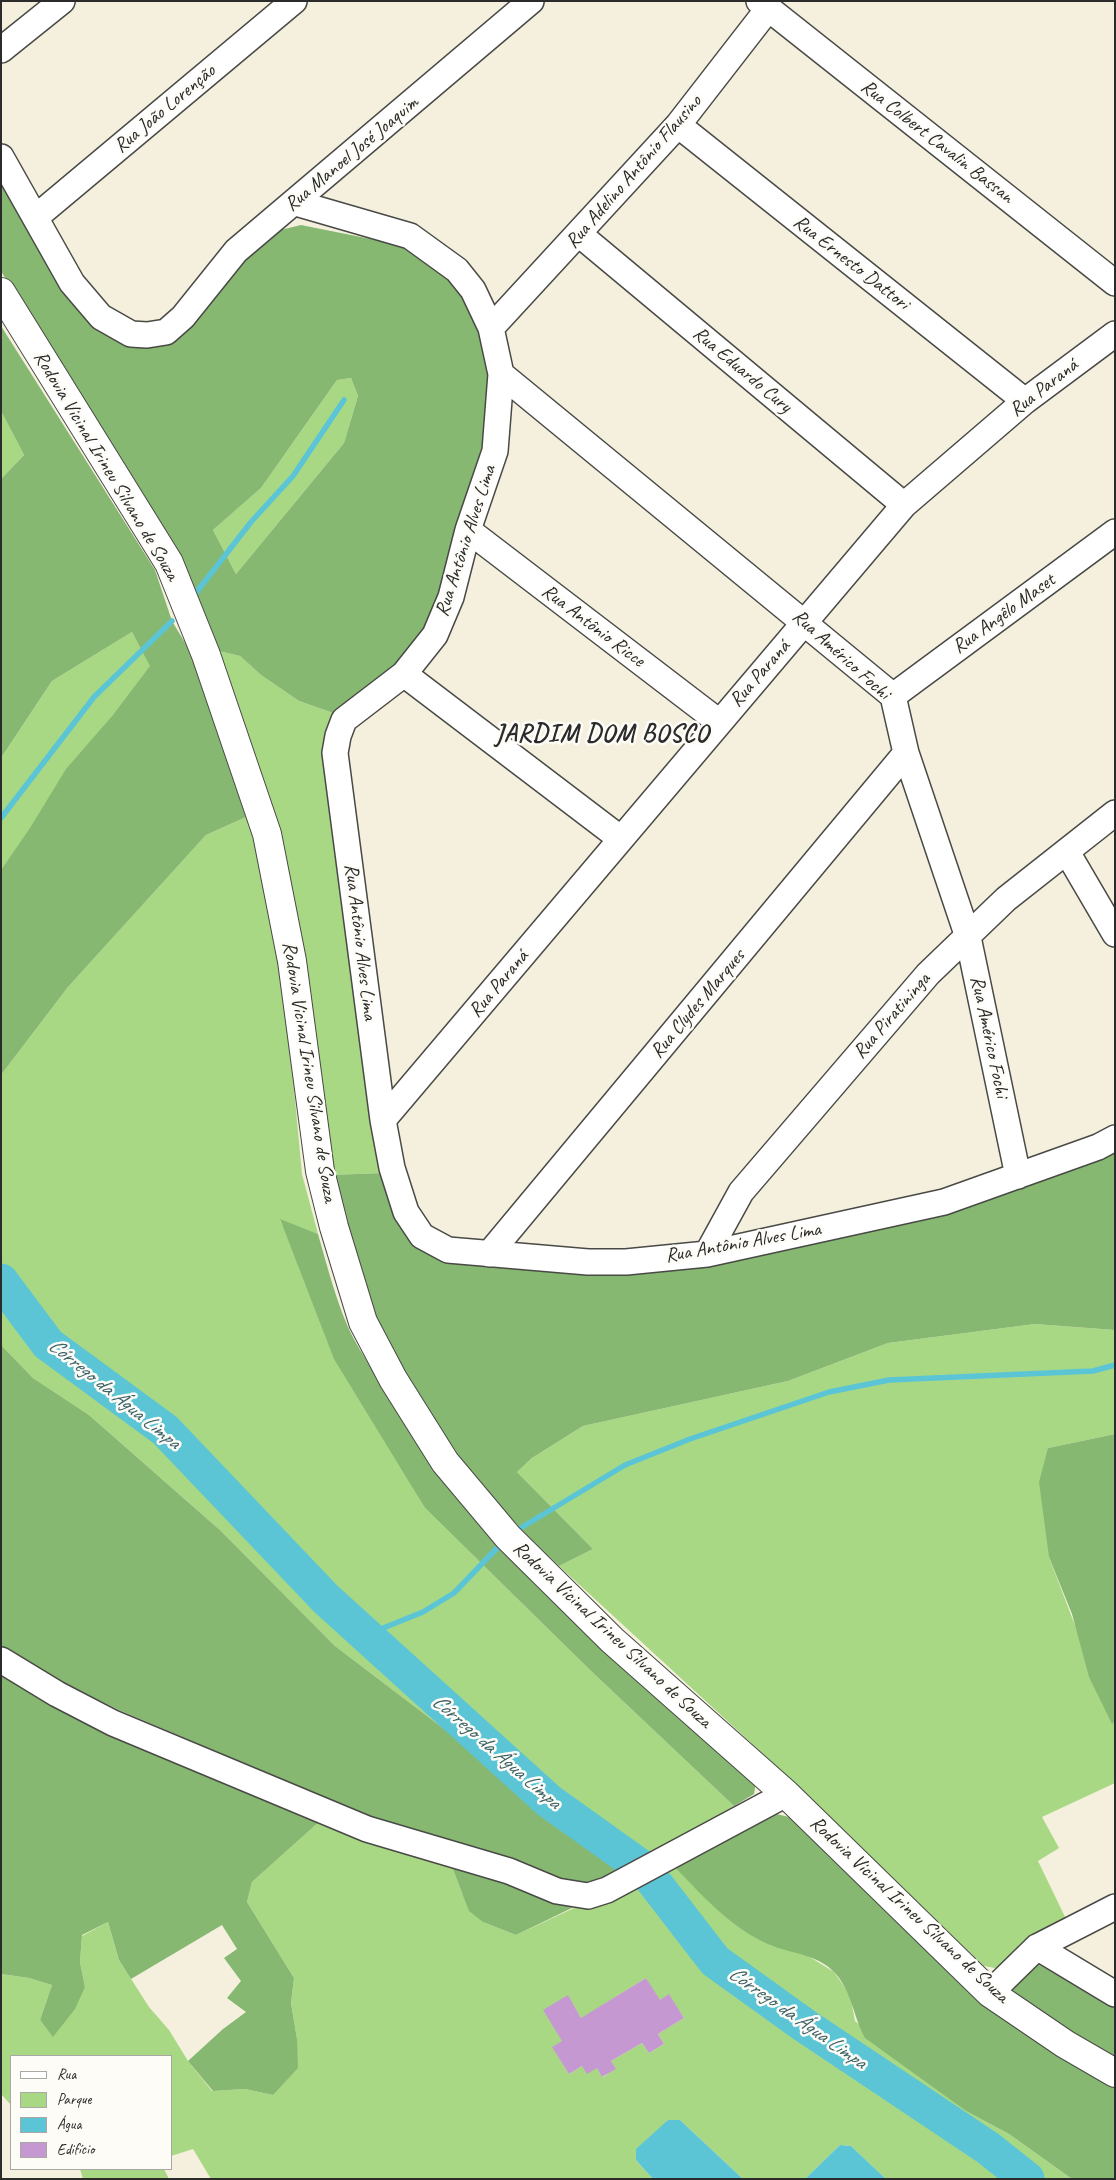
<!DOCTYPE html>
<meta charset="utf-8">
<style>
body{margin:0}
#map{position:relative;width:1116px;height:2180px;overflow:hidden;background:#f5f0dd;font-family:Caveat,sans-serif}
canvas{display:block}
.frame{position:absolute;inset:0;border:2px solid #2b2b2b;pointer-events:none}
.legend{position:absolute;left:10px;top:2055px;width:162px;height:115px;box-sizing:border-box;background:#fdfcf7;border:1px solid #a9a8a5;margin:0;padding:6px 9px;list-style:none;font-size:15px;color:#2b2b2b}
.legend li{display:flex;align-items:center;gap:10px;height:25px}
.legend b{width:25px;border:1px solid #a9a8a5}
</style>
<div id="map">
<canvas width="1116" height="2180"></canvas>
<div class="frame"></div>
<ul class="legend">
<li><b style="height:6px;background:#fff"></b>Rua</li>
<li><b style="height:14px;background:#a9d885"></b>Parque</li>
<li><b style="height:14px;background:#5bc5d6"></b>Água</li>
<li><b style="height:14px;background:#c598d1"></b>Edifício</li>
</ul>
</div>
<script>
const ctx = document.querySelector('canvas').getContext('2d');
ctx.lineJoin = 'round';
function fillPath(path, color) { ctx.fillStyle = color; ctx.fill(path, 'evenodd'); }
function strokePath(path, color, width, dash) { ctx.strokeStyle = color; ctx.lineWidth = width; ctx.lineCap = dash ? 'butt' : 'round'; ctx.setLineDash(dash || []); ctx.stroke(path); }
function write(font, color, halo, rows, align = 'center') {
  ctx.font = font + ' Caveat,sans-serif'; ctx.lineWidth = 5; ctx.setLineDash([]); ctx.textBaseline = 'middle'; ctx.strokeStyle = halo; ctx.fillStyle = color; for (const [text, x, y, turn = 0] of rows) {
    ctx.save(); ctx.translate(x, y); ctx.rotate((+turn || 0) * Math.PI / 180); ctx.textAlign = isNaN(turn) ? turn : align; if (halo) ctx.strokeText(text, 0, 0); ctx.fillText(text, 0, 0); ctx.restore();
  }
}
fillPath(new Path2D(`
 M 351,378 L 358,396 L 344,443 L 236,574 L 213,530 L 261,488 L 337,380 Z
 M 1,411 L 24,455 L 1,479 Z
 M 132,632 L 151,666 L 1,870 L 1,758 L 52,681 Z
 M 219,651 L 240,656 L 261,675 L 299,701 L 336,714 L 325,732 L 323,747 L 370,1123 L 384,1173 L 329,1175 L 280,832 C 262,771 239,712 219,651 Z
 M 246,817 L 257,843 L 282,960 L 302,1174 L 318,1234 L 280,1220 L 395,1456 L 425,1508 L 591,1671 L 734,1806 L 622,1873 L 510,1785 L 452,1735 L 335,1646 L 221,1531 L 89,1415 L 33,1378 L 1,1345 L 1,1075 L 68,987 L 206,835 Z
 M 1035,1324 L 1115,1330 L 1115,1434 L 1048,1448 L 1049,1557 L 1112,1723 L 1115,1721 L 1115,1783 L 1042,1817 L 1059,1848 L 1038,1861 L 1068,1923 L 1000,1969 L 984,1966 L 799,1787 L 559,1566 L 593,1549 L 517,1472 L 532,1458 L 583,1426 L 788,1381 L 888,1343 Z
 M 320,1821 L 452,1867 L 462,1893 L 483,1922 L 516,1935 L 671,1863 L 770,1945 L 805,1954 L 834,1972 L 850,1995 L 855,2021 L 966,2111 L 1009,2134 L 1072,2179 L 886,2179 L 851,2146 L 840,2145 L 805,2179 L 743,2179 L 680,2120 L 668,2120 L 636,2160 L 653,2179 L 211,2179 L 193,2149 L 171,2156 L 171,2056 L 11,2056 L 11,2105 L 1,2094 L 1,1974 L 29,1978 L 52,1985 L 40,2020 L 53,2036 L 85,1987 L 80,1962 L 82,1936 L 108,1922 L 119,1960 L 149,2007 L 169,2030 L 188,2061 L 212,2091 L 245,2089 L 273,2095 L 297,2039 L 291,2003 L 294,1978 L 247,1902 L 252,1882 ZM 646,1978 L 651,1987 L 652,2005 L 669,1995 L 684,2018 L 658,2034 L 664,2044 L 649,2053 L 642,2043 L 611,2061 L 615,2069 L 603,2077 L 597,2068 L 582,2066 L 569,2074 L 553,2047 L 569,2037 L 568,1996 L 585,2025 L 606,2003 Z
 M 80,2169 L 164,2169 L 169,2179 L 83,2179 Z`), '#a9d885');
fillPath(new Path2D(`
 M 1,180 L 128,339 L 213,291 L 272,232 L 301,225 L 406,246 L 435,262 L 463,294 L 481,333 L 488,373 L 484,448 L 442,594 L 428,628 L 397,670 L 336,714 L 299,701 L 261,675 L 240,656 L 219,651 L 1,271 ZM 351,378 L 358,396 L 344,443 L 236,574 L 213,530 L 261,488 L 337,380 Z
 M 1,326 L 155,570 L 172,621 L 193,656 L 246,817 L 206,835 L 68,987 L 1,1075 L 1,870 L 30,828 L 66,769 L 113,715 L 150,666 L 132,632 L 52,681 L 1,758 L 1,479 L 24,455 L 1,411 Z
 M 1115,1147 L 1115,1330 L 1035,1324 L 888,1343 L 788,1381 L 583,1426 L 532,1458 L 517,1472 L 593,1549 L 559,1566 C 473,1486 404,1393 362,1283 C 348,1248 340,1210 329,1175 L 384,1173 L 415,1241 L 623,1269 Z
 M 280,1219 L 318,1234 C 327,1265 335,1297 348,1327 C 356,1345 368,1362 378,1380 C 470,1545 615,1661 756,1782 L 754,1794 L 734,1806 L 591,1671 L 425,1508 L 334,1359 Z
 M 1,1345 L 33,1378 L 89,1415 L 221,1531 L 335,1646 L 452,1735 L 510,1785 L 622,1873 L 589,1888 L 369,1816 L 119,1710 L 55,1678 L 1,1646 Z
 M 1115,1434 L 1115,1721 L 1112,1724 L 1089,1677 L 1072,1614 L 1049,1557 L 1039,1482 L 1048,1448 Z
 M 1,1676 L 52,1704 L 320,1821 L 252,1882 L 247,1902 L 294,1978 L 291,2003 L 297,2039 L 298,2068 L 273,2095 L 245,2089 L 213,2091 L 188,2061 L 223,2029 L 246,2012 L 227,1998 L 241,1981 L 224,1958 L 237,1949 L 222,1925 L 131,1979 L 119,1960 L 108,1922 L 82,1935 L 80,1962 L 85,1987 L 75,2009 L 53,2037 L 40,2020 L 52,1985 L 29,1978 L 1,1974 Z
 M 768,1812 L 789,1817 L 984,2003 L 1115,2086 L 1115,2179 L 1072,2179 L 1009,2134 L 966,2111 L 865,2038 C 853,2016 852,1992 835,1973 C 818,1954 792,1954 770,1945 C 730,1928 700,1893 671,1863 Z
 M 452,1867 L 504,1881 L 576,1906 L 516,1935 L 483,1922 L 469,1911 Z
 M 1033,1964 L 1051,1967 L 1115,2006 L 1115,2062 L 1017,2001 L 1012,1987 Z`), '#86b872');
fillPath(new Path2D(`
 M 668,2120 L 680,2120 L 743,2179 L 653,2179 L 636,2160 L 636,2149 Z
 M 840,2145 L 851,2146 L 886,2179 L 805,2179 Z`), '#5bc5d6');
strokePath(new Path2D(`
 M 195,594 L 251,522 L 293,476 L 344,400
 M 1,818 L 94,697 L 172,621
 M 519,1529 L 625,1465 L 690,1439 L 829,1392 L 889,1380 L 1093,1371 L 1115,1365
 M 366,1635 L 423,1612 L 454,1593 L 499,1546`), '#5bc5d6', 5.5);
strokePath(new Path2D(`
 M 1,1281 L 48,1344 L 165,1430 L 326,1599 L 549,1801 L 644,1869 L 715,1961 L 804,2025 L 988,2148 L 1027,2179`), '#5bc5d6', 35);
fillPath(new Path2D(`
 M 646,1978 L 660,2000 L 669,1994 L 684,2018 L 658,2034 L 664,2044 L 649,2053 L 642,2043 L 611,2061 L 616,2069 L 602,2077 L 597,2068 L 587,2074 L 582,2066 L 569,2074 L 552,2047 L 562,2041 L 543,2010 L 568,1995 L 581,2018 Z`), '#c598d1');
const minor = new Path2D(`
 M 759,1 L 1115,283
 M 1,50 L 62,1
 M 678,125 L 1025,401
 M 1,157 L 72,283 L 101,317 L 131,334 L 147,335 L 166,332 L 183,317 L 236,251 L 531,1
 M 296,203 L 410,236 L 457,270 L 473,290 L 491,328 L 501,374 L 495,451 L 468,530 L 451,597 L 435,635 L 404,674 L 344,720 L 338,736 L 335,753 L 383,1120 L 392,1168 L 406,1212 L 422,1236 L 448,1250 L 588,1262 L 626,1262 L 707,1254 L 944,1202 L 1098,1147 L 1115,1138
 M 36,217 L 294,1
 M 579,234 L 904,505
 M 491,328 L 678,125 L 768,9
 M 501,374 L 893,696 L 906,753 L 968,937 L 1018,1176
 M 468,530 L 719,722
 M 404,674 L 621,839
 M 893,696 L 1115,532
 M 1067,852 L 1115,934
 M 383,1120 L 904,505 L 1025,401 L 1115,334
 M 489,1254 L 906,753
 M 707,1254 L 741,1192 L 928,974 L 1006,899 L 1115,813
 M 1,1660 L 57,1694 L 113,1723 L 367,1829 L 509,1871 L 557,1891 L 588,1896 L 607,1890 L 786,1794
 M 1037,1947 L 1115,1994
 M 990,1993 L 1037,1947 L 1115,1907`);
const major = new Path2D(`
 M 1,292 L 169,563 L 206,655 L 267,834 L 292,961 L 320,1171 L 334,1227 L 363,1322 L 393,1379 L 445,1462 L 508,1537 L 612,1640 L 786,1794 L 990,1993 L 1065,2044 L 1115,2073`);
strokePath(minor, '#494946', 28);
strokePath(major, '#494946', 30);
strokePath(minor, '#fff', 25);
strokePath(major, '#fff', 28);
write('20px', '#2b2b2b', '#fdfcf7', [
 ["Rua João Lorenção",165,109,-40],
 ["Rua Colbert Cavalin Bassan",937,142,38],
 ["Rua Manoel José Joaquim",352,154,-40],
 ["Rua Adelino Antônio Flausino",634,172,-49],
 ["Rua Ernesto Dattori",851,263,38],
 ["Rua Eduardo Cury",742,370,40],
 ["Rua Paraná",1044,388,-38],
 ["Rodovia Vicinal Irineu Silvano de Souza",106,466,59],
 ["Rua Antônio Alves Lima",466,541,-72],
 ["Rua Angêlo Maset",1004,614,-36],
 ["Rua Antônio Ricce",593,626,37],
 ["Rua Américo Fochi",841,655,42],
 ["Rua Paraná",760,674,-49],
 ["Rua Antônio Alves Lima",360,942,83],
 ["Rua Paraná",499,984,-50],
 ["Rua Clydes Marques",698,1004,-50],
 ["Rua Piratininga",892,1016,-49],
 ["Rua Américo Fochi",989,1037,78],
 ["Rodovia Vicinal Irineu Silvano de Souza",309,1072,81],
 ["Rua Antônio Alves Lima",743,1243,-10],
 ["Rodovia Vicinal Irineu Silvano de Souza",612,1635,43],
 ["Rodovia Vicinal Irineu Silvano de Souza",909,1910,43]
]);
write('italic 21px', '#3c6167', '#fdfcf7', [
 ["Córrego da Água Limpa",114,1394,39],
 ["Córrego da Água Limpa",496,1752,41],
 ["Córrego da Água Limpa",797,2018,35]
]);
ctx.letterSpacing = '1px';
write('bold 25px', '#2b2b2b', '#fdfcf7', [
 ["JARDIM DOM BOSCO",602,734]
]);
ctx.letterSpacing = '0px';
</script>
